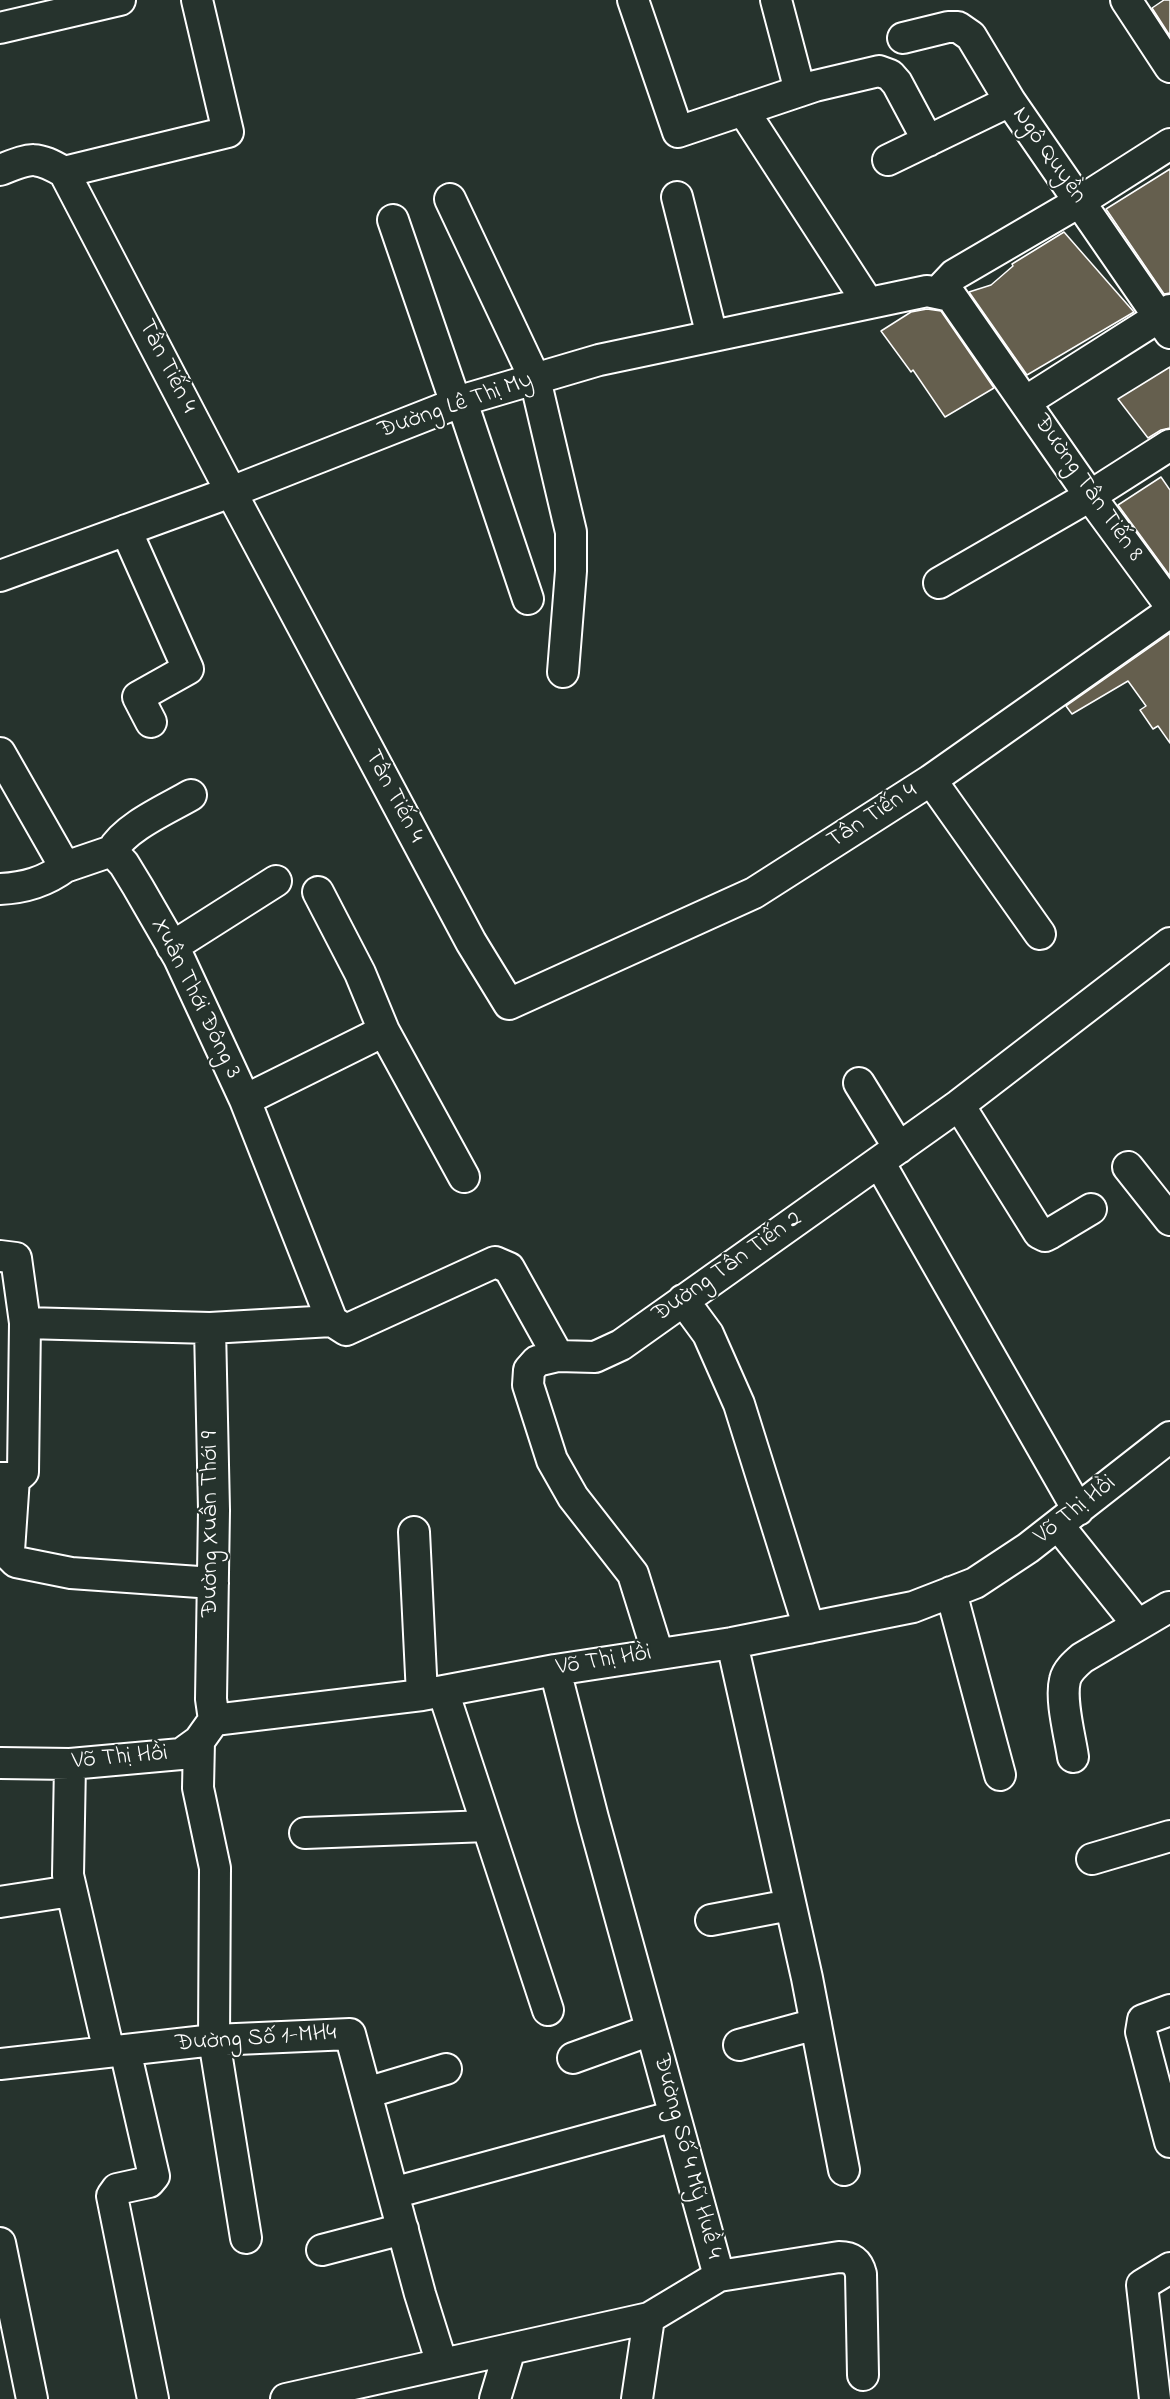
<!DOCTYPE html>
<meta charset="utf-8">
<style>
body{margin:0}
canvas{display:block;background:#26332d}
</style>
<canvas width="1170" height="2399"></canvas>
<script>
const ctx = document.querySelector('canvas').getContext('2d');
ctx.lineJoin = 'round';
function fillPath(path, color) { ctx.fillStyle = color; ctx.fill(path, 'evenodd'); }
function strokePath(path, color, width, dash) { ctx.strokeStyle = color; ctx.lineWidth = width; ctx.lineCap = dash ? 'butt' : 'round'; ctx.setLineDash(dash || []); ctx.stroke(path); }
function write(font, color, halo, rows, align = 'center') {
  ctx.font = font + ' "Indie Flower",sans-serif'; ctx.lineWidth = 4.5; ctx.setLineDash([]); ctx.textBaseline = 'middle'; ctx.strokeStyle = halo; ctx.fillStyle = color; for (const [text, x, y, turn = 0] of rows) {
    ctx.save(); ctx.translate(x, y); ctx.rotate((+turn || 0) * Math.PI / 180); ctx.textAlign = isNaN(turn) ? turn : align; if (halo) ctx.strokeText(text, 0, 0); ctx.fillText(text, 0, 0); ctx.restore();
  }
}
const building = new Path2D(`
 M 1164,0 L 1170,0 L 1170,36 L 1152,8 Z
 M 1170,169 L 1170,293 L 1164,294 L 1106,209 Z
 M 1064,232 L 1134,312 L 1027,375 L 969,292 L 991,285 L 1013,266 L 1012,264 Z
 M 927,309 L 941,311 L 994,388 L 945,417 L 913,370 L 911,372 L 881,331 L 911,312 Z
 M 1170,367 L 1170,428 L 1161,430 L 1148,438 L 1118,399 Z
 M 1161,477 L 1170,490 L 1170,576 L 1118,505 Z
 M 1170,633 L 1170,743 L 1158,726 L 1153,729 L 1140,710 L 1146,706 L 1128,681 L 1072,714 L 1066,706 Z`);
fillPath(building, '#655f4e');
strokePath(building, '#fff', 1.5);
const minor = new Path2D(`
 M 197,0 L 228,132 L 64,172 L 231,492 L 471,942 L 509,1004 L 754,893 L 931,780 L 1170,612
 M 633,0 L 678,132 L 815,86 L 879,71 L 890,75 L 897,83 L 928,141
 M 776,0 L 800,91
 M 1126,0 L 1170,67
 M 0,28 L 120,0
 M 903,38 L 948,27 L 958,27 L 971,36 L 1010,101 L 1170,333
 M 743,110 L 868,303
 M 888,160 L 1010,101
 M 0,170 C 31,158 35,155 64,172
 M 677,197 L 712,336
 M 450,199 L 535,379 L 571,532 L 571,571 L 563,672
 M 393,220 L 456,404
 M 937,293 L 954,275 L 1079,202 L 1170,144
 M 462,402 L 528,599
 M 1025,402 L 1170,310
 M 126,530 L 188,669 L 138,697 L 151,722
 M 0,576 L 231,492 L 470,398 L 599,360 L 927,291 L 951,296 L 1090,496 L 1170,605
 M 939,583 L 1090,496 L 1170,445
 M 0,753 L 65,867 L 112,851 L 124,864 L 138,887 L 179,958 L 245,1100 L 332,1321
 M 931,780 L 1040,934
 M 112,851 C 125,827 167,809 191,795
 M 0,889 C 25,888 45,882 65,867
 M 318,892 L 360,973 L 384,1031 L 464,1177
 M 172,947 L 276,881
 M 859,1083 L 899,1148
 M 245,1100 L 384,1031
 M 959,1105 L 1039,1233 L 1045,1236 L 1051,1233 L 1091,1209
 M 879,1162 L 1078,1510
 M 1128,1167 L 1170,1220
 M 0,1256 L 16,1258 L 25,1323 L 210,1328 L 332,1321 L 346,1330 L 495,1262 L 509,1268 L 558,1356
 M 683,1300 L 708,1334 L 739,1404 L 809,1628
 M 210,1328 L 214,1510 L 211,1699 L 214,1720
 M 0,1478 L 16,1478 L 23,1472 L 25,1323
 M 14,1478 L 9,1551 L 11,1557 L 16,1562 L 71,1573 L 213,1583
 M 1058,1525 L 1138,1625
 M 414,1532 L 422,1695
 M 951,1592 L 1000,1775
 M 732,1643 L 807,1978 L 844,2170
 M 658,1654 L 633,1574 L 573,1497 L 552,1460 L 528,1385 L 529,1370 L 537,1361 L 558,1356 L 595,1357 L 621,1345 L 959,1105 L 1170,943
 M 443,1691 L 548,2010
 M 199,1741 L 198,1788 L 215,1868 L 214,2040 L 246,2238
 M 1073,1757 C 1070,1736 1060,1700 1065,1680 C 1067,1671 1075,1664 1082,1658 L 1169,1607
 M 0,1763 L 70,1764 L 181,1754 L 199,1741 L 214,1720 L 422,1695 L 555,1670 L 732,1643 L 913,1607 L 975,1583 L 1028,1548 L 1170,1437
 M 70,1764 L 68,1875 L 109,2052
 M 305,1833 L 487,1826
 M 1092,1859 L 1170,1836
 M 0,1902 L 71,1891
 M 711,1920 L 790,1905
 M 1170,2010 L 1143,2020 L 1141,2032 L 1170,2142
 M 739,2045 L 816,2024
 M 125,2050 L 154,2176 L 149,2182 L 117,2189 L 112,2196 L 153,2399
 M 573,2058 L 651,2030
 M 0,2064 L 214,2040 L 350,2034 L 420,2294 L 442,2364
 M 366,2093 L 446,2069
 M 393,2193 L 675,2116
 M 0,2243 L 32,2399
 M 322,2250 L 403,2229
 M 719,2276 L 839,2257 C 852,2257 858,2262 861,2274 L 863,2375
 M 286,2399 L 649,2318 L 719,2276 L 593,1818 L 555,1670
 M 495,2399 L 510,2349
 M 637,2399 L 649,2318
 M 1155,2399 L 1142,2285 L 1170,2268`);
strokePath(minor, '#fff', 34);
strokePath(minor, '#26332d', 30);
write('24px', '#fff', '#26332d', [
 ["Ngô Quyền",1048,156,55],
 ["Tân Tiến 4",166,367,63],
 ["Đường Lê Thị My",456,407,-19],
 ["Đường Tân Tiến 8",1087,489,55],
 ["Tân Tiến 4",393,797,62],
 ["Tân Tiến 4",873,817,-33],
 ["Xuân Thới Đông 3",195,999,64],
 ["Đường Tân Tiến 2",728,1268,-35],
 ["Võ Thị Hồi",1076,1511,-38],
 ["Đường Xuân Thới 9",212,1524,-90],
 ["Võ Thị Hồi",604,1662,-9],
 ["Võ Thị Hồi",120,1759,-5],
 ["Đường Số 1-MH4",256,2040,-4],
 ["Đường Số 4 Mỹ Huề 4",686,2157,75]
]);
</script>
